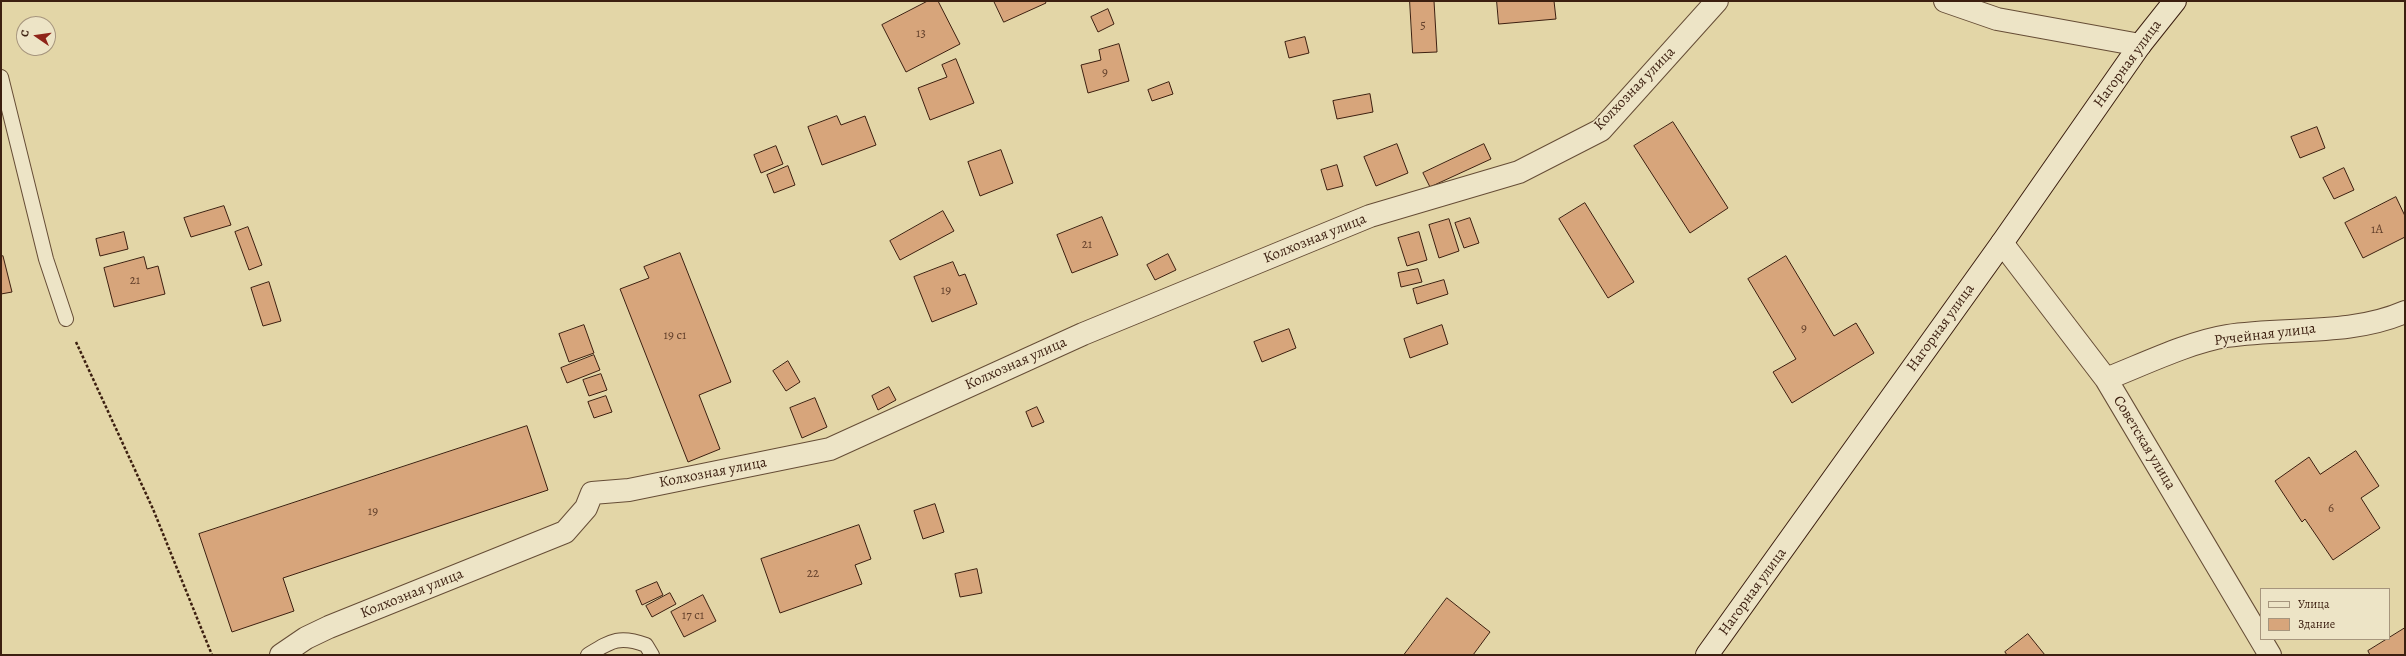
<!DOCTYPE html>
<meta charset="utf-8">
<style>
body{margin:0}
#map{position:relative;width:2406px;height:656px;overflow:hidden;background:#e3d6a7;font-family:Alegreya,serif}
canvas{display:block}
.frame{position:absolute;inset:0;border:2px solid #3c1f10;pointer-events:none}
.legend{position:absolute;left:2260px;top:588px;width:130px;height:52px;box-sizing:border-box;background:#ede4c6;border:1px solid #a6957d;margin:0;padding:5px 7px;list-style:none;font-size:12px;color:#3c1f10}
.legend li{display:flex;align-items:center;gap:8px;height:20px}
.legend b{width:20px;border:1px solid #a6957d}
.north{position:absolute;left:16px;top:16px;width:40px;height:40px;box-sizing:border-box;background:#ede4c6;border:1px solid #a6957d;border-radius:50%;rotate:283deg;font-size:11px;font-weight:700;line-height:16px;text-align:center;color:#3c1f10}
.north::after{content:'';display:block;margin:auto;width:14px;height:18px;background:#8f2418;clip-path:polygon(50% 0,100% 100%,50% 72%,0 100%)}
</style>
<div id="map">
<canvas width="2406" height="656"></canvas>
<div class="frame"></div>
<ul class="legend">
<li><b style="height:5px;background:#ede4c6"></b>Улица</li>
<li><b style="height:11px;background:#d7a57b"></b>Здание</li>
</ul>
<div class="north">С</div>
</div>
<script>
const ctx = document.querySelector('canvas').getContext('2d');
ctx.lineJoin = 'round';
function fillPath(path, color) { ctx.fillStyle = color; ctx.fill(path, 'evenodd'); }
function strokePath(path, color, width, dash) { ctx.strokeStyle = color; ctx.lineWidth = width; ctx.lineCap = dash ? 'butt' : 'round'; ctx.setLineDash(dash || []); ctx.stroke(path); }
function write(font, color, halo, rows, align = 'center') {
  ctx.font = font + ' Alegreya,serif'; ctx.lineWidth = 3; ctx.setLineDash([]); ctx.textBaseline = 'middle'; ctx.strokeStyle = halo; ctx.fillStyle = color; for (const [text, x, y, turn = 0] of rows) {
    ctx.save(); ctx.translate(x, y); ctx.rotate((+turn || 0) * Math.PI / 180); ctx.textAlign = isNaN(turn) ? turn : align; if (halo) ctx.strokeText(text, 0, 0); ctx.fillText(text, 0, 0); ctx.restore();
  }
}
const building = new Path2D(`
 M 928,1 L 938,1 L 960,44 L 906,72 L 882,25 Z
 M 994,1 L 1045,1 L 1046,3 L 1004,22 Z
 M 1410,1 L 1434,1 L 1437,52 L 1413,53 Z
 M 1497,1 L 1554,1 L 1556,19 L 1499,24 Z
 M 1108,9 L 1114,24 L 1098,32 L 1091,17 Z
 M 1305,37 L 1309,53 L 1289,58 L 1285,42 Z
 M 1119,44 L 1129,81 L 1088,93 L 1081,65 L 1101,60 L 1099,50 Z
 M 956,59 L 974,103 L 930,120 L 918,88 L 947,77 L 942,65 Z
 M 1169,82 L 1173,94 L 1152,101 L 1148,90 Z
 M 1370,94 L 1373,112 L 1337,119 L 1333,101 Z
 M 837,116 L 841,125 L 865,116 L 876,145 L 822,165 L 808,127 Z
 M 1673,122 L 1728,208 L 1690,233 L 1634,146 Z
 M 2317,127 L 2325,148 L 2300,158 L 2291,137 Z
 M 1397,144 L 1408,173 L 1376,186 L 1364,157 Z
 M 1484,144 L 1491,159 L 1430,187 L 1423,173 Z
 M 776,146 L 783,164 L 761,173 L 754,155 Z
 M 1001,150 L 1013,183 L 980,196 L 968,162 Z
 M 1337,165 L 1343,186 L 1327,190 L 1321,170 Z
 M 788,166 L 795,185 L 774,193 L 767,175 Z
 M 2344,168 L 2354,190 L 2334,199 L 2323,178 Z
 M 2396,197 L 2405,216 L 2405,237 L 2363,258 L 2345,223 Z
 M 1585,203 L 1634,282 L 1608,298 L 1559,219 Z
 M 224,206 L 231,225 L 191,237 L 184,218 Z
 M 943,211 L 954,231 L 900,260 L 890,241 Z
 M 1102,217 L 1118,255 L 1072,273 L 1057,235 Z
 M 1470,218 L 1479,243 L 1464,248 L 1455,223 Z
 M 1449,219 L 1459,251 L 1439,258 L 1429,225 Z
 M 248,227 L 262,265 L 249,270 L 235,232 Z
 M 124,232 L 128,249 L 100,256 L 96,239 Z
 M 1419,232 L 1427,260 L 1407,266 L 1398,238 Z
 M 680,253 L 731,382 L 699,395 L 720,449 L 688,462 L 620,289 L 649,278 L 644,267 Z
 M 1168,254 L 1176,270 L 1155,280 L 1147,265 Z
 M 3,256 L 12,292 L 1,294 L 1,257 Z
 M 1786,256 L 1834,336 L 1856,323 L 1874,353 L 1792,403 L 1773,372 L 1796,359 L 1748,279 Z
 M 144,257 L 147,269 L 158,266 L 165,294 L 114,307 L 104,268 Z
 M 953,262 L 959,276 L 965,274 L 977,304 L 932,322 L 914,277 Z
 M 1418,269 L 1422,282 L 1401,287 L 1398,273 Z
 M 1444,280 L 1448,294 L 1417,304 L 1413,289 Z
 M 269,282 L 281,321 L 263,326 L 251,288 Z
 M 584,325 L 594,353 L 569,362 L 559,334 Z
 M 1442,325 L 1448,344 L 1410,358 L 1404,339 Z
 M 1289,329 L 1296,348 L 1262,362 L 1254,342 Z
 M 594,355 L 600,370 L 567,383 L 561,368 Z
 M 788,361 L 800,382 L 786,391 L 773,371 Z
 M 601,374 L 607,390 L 589,396 L 583,380 Z
 M 889,387 L 896,400 L 878,410 L 872,396 Z
 M 606,396 L 612,412 L 594,418 L 588,402 Z
 M 815,398 L 827,427 L 802,438 L 790,408 Z
 M 1037,407 L 1044,422 L 1032,427 L 1026,412 Z
 M 527,426 L 548,490 L 283,578 L 294,611 L 232,632 L 199,534 Z
 M 2356,451 L 2379,486 L 2361,498 L 2380,528 L 2333,560 L 2305,519 L 2302,522 L 2275,481 L 2309,457 L 2320,474 Z
 M 935,504 L 944,532 L 923,539 L 914,511 Z
 M 859,525 L 871,559 L 855,565 L 862,584 L 780,613 L 761,559 Z
 M 977,569 L 982,593 L 960,597 L 955,574 Z
 M 657,582 L 663,595 L 642,605 L 636,591 Z
 M 670,593 L 676,604 L 652,617 L 646,606 Z
 M 703,595 L 716,621 L 684,637 L 671,612 Z
 M 1447,598 L 1490,632 L 1473,655 L 1404,655 Z
 M 2405,628 L 2405,655 L 2370,655 L 2368,651 Z
 M 2028,634 L 2045,655 L 2007,655 L 2005,652 Z`);
fillPath(building, '#d7a57b');
strokePath(building, '#3c1f10', 1);
const lane = new Path2D(`
 M 1,77 L 46,259 L 66,319
 M 588,655 C 611,641 619,635 646,645 L 652,655`);
const street = new Path2D(`
 M 1945,1 L 1997,19 L 2140,45
 M 2002,243 L 2106,379 L 2270,655
 M 2106,379 C 2142,365 2189,342 2227,336 C 2286,327 2350,336 2405,312
 M 281,655 L 306,638 L 329,627 L 565,532 L 586,508 L 592,493 L 629,490 L 830,449 L 1083,334 L 1370,216 L 1519,172 L 1601,130 L 1717,1`);
const secondary = new Path2D(`
 M 1707,655 L 2002,243 L 2140,45 L 2175,1`);
strokePath(lane, '#664d36', 16);
strokePath(street, '#664d36', 24);
strokePath(secondary, '#3c1f10', 24);
strokePath(new Path2D(`
 M 76,342 L 153,509 L 212,655`), '#3c1f10', 2.5, [3, 2]);
strokePath(lane, '#ede4c6', 14);
strokePath(street, '#ede4c6', 22);
strokePath(secondary, '#ede4c6', 22);
write('13px', '#63402b', null, [
 ["5",1423,26],
 ["13",921,34],
 ["9",1105,73],
 ["1А",2377,230],
 ["21",1087,245],
 ["21",135,281],
 ["19",946,291],
 ["9",1804,329],
 ["19 с1",675,336],
 ["6",2331,509],
 ["19",373,512],
 ["22",813,574],
 ["17 с1",693,616]
]);
write('15px', '#3c1f10', '#ede4c6', [
 ["Нагорная улица",2128,64,-54],
 ["Колхозная улица",1635,89,-46],
 ["Колхозная улица",1315,239,-22],
 ["Нагорная улица",1941,328,-54],
 ["Ручейная улица",2265,335,-7],
 ["Колхозная улица",1016,364,-24],
 ["Советская улица",2144,443,59],
 ["Колхозная улица",713,473,-11],
 ["Нагорная улица",1753,592,-54],
 ["Колхозная улица",412,594,-22]
]);
</script>
